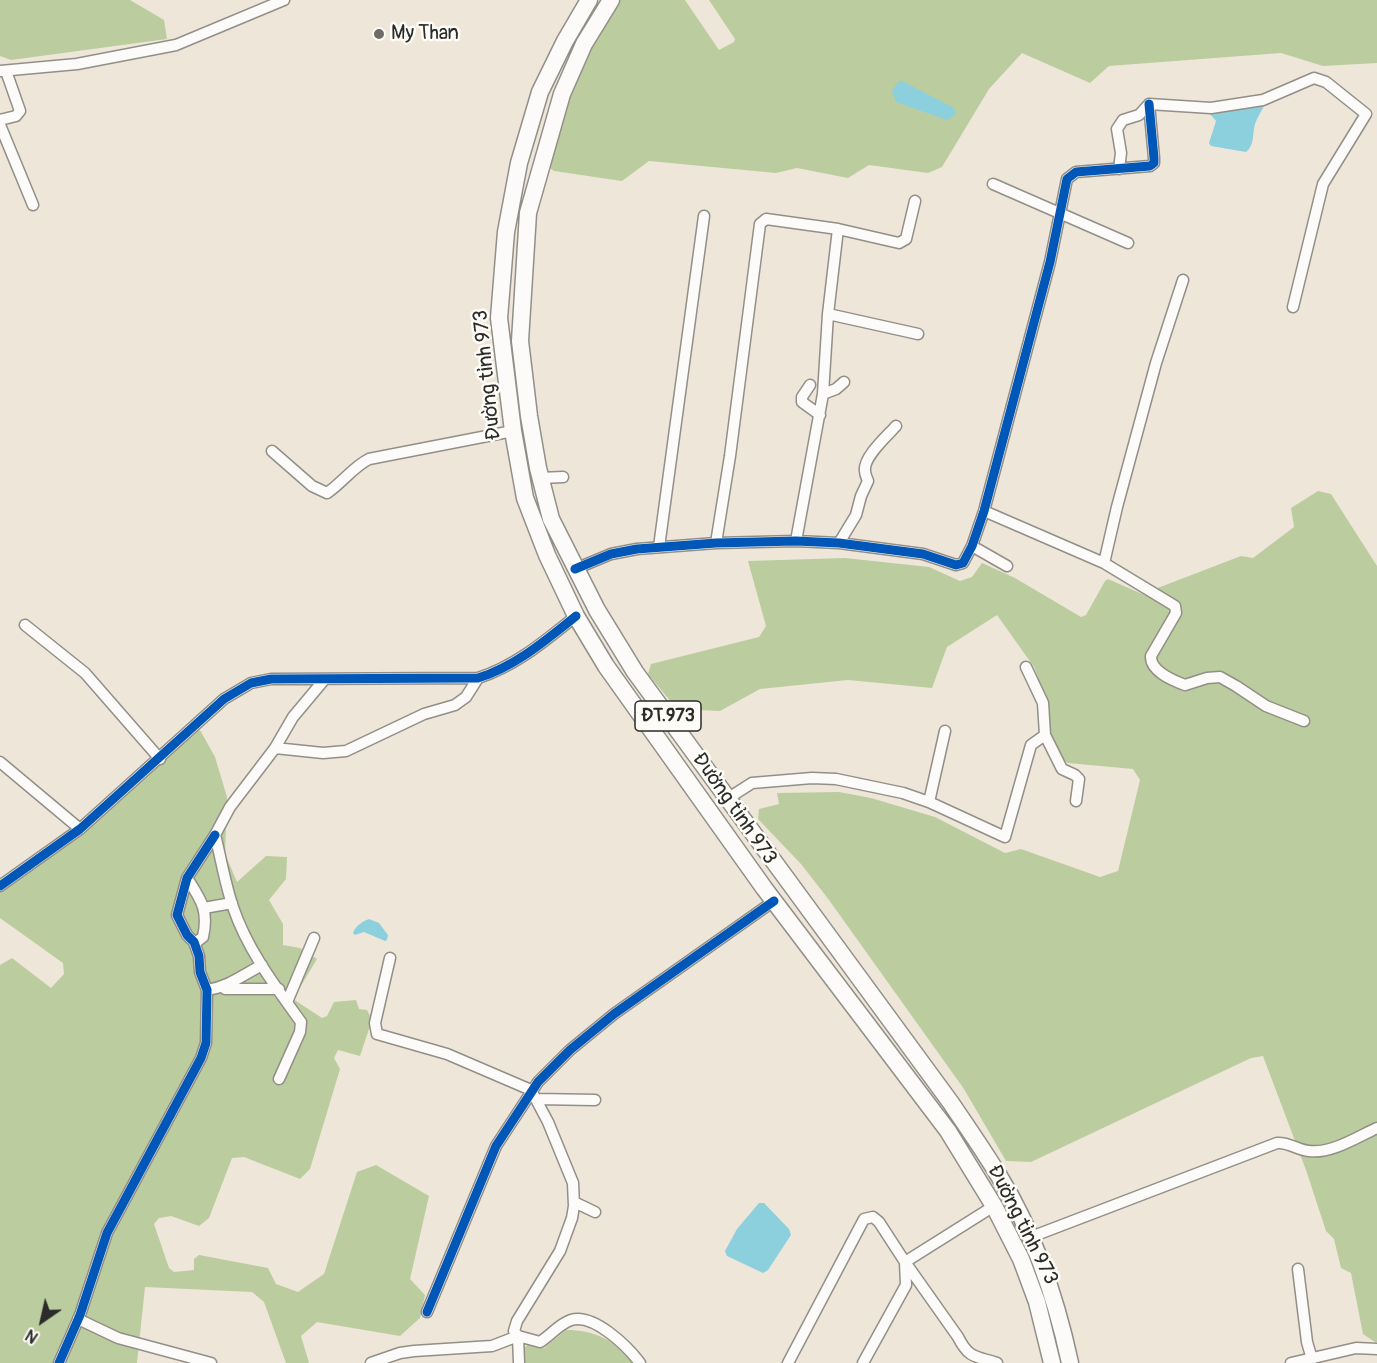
<!DOCTYPE html>
<meta charset="utf-8">
<style>
body{margin:0}
#map{position:relative;width:1377px;height:1363px;overflow:hidden;background:#eee6d9;font-family:Pangolin,sans-serif}
canvas{display:block}
.north{position:absolute;left:12px;top:1291px;width:60px;height:60px;-webkit-text-stroke:4px #fdfcf7;paint-order:stroke;rotate:214deg;font-size:16px;font-weight:700;line-height:24px;text-align:center;color:#2b2b2b}
.north::after{content:'';display:block;margin:auto;width:21px;height:27px;background:#2b2b2b;clip-path:polygon(50% 0,100% 100%,50% 72%,0 100%)}
</style>
<div id="map">
<canvas width="1377" height="1363"></canvas>
<div class="north">N</div>
</div>
<script>
const ctx = document.querySelector('canvas').getContext('2d');
ctx.lineJoin = 'round';
function fillPath(path, color) { ctx.fillStyle = color; ctx.fill(path, 'evenodd'); }
function strokePath(path, color, width, dash) { ctx.strokeStyle = color; ctx.lineWidth = width; ctx.lineCap = dash ? 'butt' : 'round'; ctx.setLineDash(dash || []); ctx.stroke(path); }
function write(font, color, halo, rows, align = 'center') {
  ctx.font = font + ' Pangolin,sans-serif'; ctx.lineWidth = 5; ctx.setLineDash([]); ctx.textBaseline = 'middle'; ctx.strokeStyle = halo; ctx.fillStyle = color; for (const [text, x, y, turn = 0] of rows) {
    ctx.save(); ctx.translate(x, y); ctx.rotate((+turn || 0) * Math.PI / 180); ctx.textAlign = isNaN(turn) ? turn : align; if (halo) ctx.strokeText(text, 0, 0); ctx.fillText(text, 0, 0); ctx.restore();
  }
}
fillPath(new Path2D(`
 M 0,0 L 130,0 L 164,20 L 167,39 L 11,60 L 0,56 Z
 M 615,0 L 685,0 L 719,50 L 734,42 L 735,39 L 709,0 L 1377,0 L 1377,63 L 1323,66 L 1281,53 L 1109,66 L 1090,83 L 1022,53 L 989,89 L 942,167 L 928,173 L 869,165 L 848,178 L 797,168 L 776,173 L 649,161 L 622,181 L 554,171 L 546,165 L 592,35 Z
 M 1318,491 L 1331,494 L 1377,566 L 1377,1342 L 1375,1342 L 1363,1334 L 1351,1273 L 1341,1268 L 1334,1239 L 1326,1231 L 1306,1170 L 1263,1056 L 1251,1058 L 1031,1162 L 1006,1161 L 964,1089 L 829,900 L 801,864 L 758,819 L 759,809 L 779,804 L 777,793 L 839,792 L 871,798 L 935,817 L 1005,853 L 1021,849 L 1100,877 L 1118,871 L 1140,780 L 1133,769 L 1068,763 L 1057,756 L 1046,718 L 1047,702 L 1034,667 L 997,615 L 947,647 L 932,688 L 848,680 L 760,689 L 720,711 L 677,709 L 648,674 L 651,664 L 759,637 L 766,626 L 748,561 L 845,558 L 929,567 L 960,581 L 972,577 L 982,563 L 1015,578 L 1081,617 L 1086,615 L 1105,581 L 1108,579 L 1149,597 L 1155,589 L 1241,556 L 1253,558 L 1294,527 L 1291,508 Z
 M 200,730 L 215,757 L 227,797 L 225,854 L 237,882 L 266,856 L 287,857 L 286,879 L 269,900 L 283,924 L 283,945 L 300,948 L 317,959 L 293,999 L 322,1018 L 327,1016 L 334,1002 L 356,1000 L 359,1009 L 367,1010 L 372,1020 L 360,1056 L 338,1050 L 334,1058 L 340,1069 L 310,1169 L 300,1179 L 244,1157 L 232,1158 L 209,1218 L 199,1226 L 171,1216 L 159,1218 L 154,1224 L 169,1268 L 174,1272 L 194,1270 L 194,1259 L 199,1255 L 268,1268 L 276,1284 L 298,1292 L 324,1274 L 357,1172 L 376,1165 L 429,1196 L 410,1279 L 425,1295 L 420,1318 L 400,1336 L 317,1322 L 301,1336 L 309,1363 L 286,1363 L 264,1302 L 252,1292 L 145,1287 L 137,1363 L 0,1363 L 0,965 L 12,958 L 51,988 L 64,974 L 63,963 L 0,918 L 0,892 L 83,832 L 193,733 Z
 M 566,1330 C 595,1330 615,1340 633,1363 L 522,1363 L 524,1348 L 530,1343 L 544,1348 Z`), '#bbcd9e');
fillPath(new Path2D(`
 M 899,81 L 902,81 L 954,108 L 956,114 L 947,120 L 896,102 L 892,91 Z
 M 1254,103 L 1263,104 L 1264,106 C 1261,112 1257,118 1255,124 C 1252,134 1255,145 1246,152 L 1211,146 L 1209,143 L 1216,121 L 1210,114 C 1222,104 1241,113 1254,103 Z
 M 369,919 L 379,923 L 388,935 L 387,940 L 385,941 L 364,932 L 355,935 L 353,933 C 355,926 363,921 369,919 Z
 M 759,1203 L 764,1203 L 789,1229 L 791,1235 L 768,1270 L 763,1273 L 727,1256 L 725,1251 L 737,1229 Z`), '#8bd0dc');
const minor = new Path2D(`
 M 0,71 L 77,64 L 176,45 L 284,0
 M 0,120 L 16,116 L 20,111 L 6,71
 M 0,125 L 33,205
 M 1119,169 L 1121,153 L 1117,129 L 1123,120 L 1139,115 L 1149,104 L 1211,108 L 1263,100 L 1314,78 L 1326,82 L 1366,114 L 1323,184 L 1293,307
 M 993,184 L 1128,243
 M 828,314 L 918,334
 M 810,385 L 802,397 L 802,402 L 820,415
 M 823,394 L 836,389 L 844,382
 M 272,451 L 312,486 L 327,493 C 342,483 353,467 369,459 L 513,431
 M 540,478 L 563,477
 M 984,511 L 1104,563 L 1117,507 L 1156,363 L 1183,280
 M 796,541 L 823,394 L 828,314 L 838,229
 M 716,543 L 730,456 L 760,224 L 766,219 L 838,229 L 899,243 L 906,239 L 915,201
 M 839,543 L 856,515 L 861,496 L 868,481 C 867,478 865,475 865,471 C 863,457 887,436 896,426
 M 972,546 L 1007,566
 M 659,547 L 704,216
 M 1104,563 L 1175,606 L 1176,613 L 1151,656 C 1150,671 1172,680 1185,685 L 1207,678 L 1220,677 L 1236,686 L 1266,706 L 1304,721
 M 575,569 L 611,554 L 637,549 L 716,543 L 796,541 L 839,543 L 923,554 L 956,565 L 963,563 L 972,546 L 984,511 L 1050,262 L 1067,179 L 1076,172 L 1150,166 L 1154,163 L 1154,158 L 1149,104
 M 25,625 L 85,673 L 160,759
 M 1026,667 L 1043,703 L 1045,735 L 1062,769 L 1075,775 L 1079,779 L 1076,801
 M 275,748 L 323,753 L 346,751 L 424,714 L 455,705 L 466,697 L 478,678
 M 0,762 L 80,829
 M 727,799 L 752,783 L 812,778 L 836,779 L 903,793 L 929,802 L 1005,837 L 1031,745 L 1045,735
 M 929,802 L 945,731
 M 187,878 C 201,900 209,910 203,937 L 195,943
 M 0,886 L 80,829 L 224,699 L 251,683 L 271,679 L 478,678 C 516,666 546,640 576,616
 M 204,908 L 232,903
 M 390,958 L 375,1023 L 377,1034 L 447,1054 L 531,1090 L 548,1122 L 573,1183 L 574,1206 L 572,1218 L 560,1251 L 517,1321 L 514,1331 L 518,1336 L 519,1363
 M 225,989 L 279,989
 M 207,990 C 228,987 243,975 262,965
 M 287,1002 L 314,938
 M 279,1079 L 300,1032 L 301,1022 C 275,986 247,949 233,907 C 225,884 221,858 215,835 L 230,807 L 275,748 L 293,717 L 324,680
 M 536,1099 L 595,1100
 M 574,1202 L 595,1212
 M 994,1206 L 905,1262 L 958,1337 C 969,1359 976,1356 997,1363
 M 1031,1237 L 1277,1143 C 1289,1142 1297,1150 1309,1151 C 1331,1154 1357,1137 1377,1128
 M 1298,1269 L 1307,1342 L 1312,1359
 M 427,1312 L 496,1146 L 538,1082 L 570,1050 L 614,1014 L 774,901
 M 78,1319 L 118,1338 L 211,1363
 M 59,1363 L 80,1315 L 107,1233 L 201,1058 L 206,1043 L 207,990 L 200,972 L 199,956 L 194,942 L 187,935 L 177,915 L 187,878 L 215,835
 M 371,1363 L 400,1353 L 414,1351 L 492,1346 L 518,1336 L 540,1342 C 551,1335 559,1324 571,1320 C 594,1313 628,1347 640,1363
 M 788,1363 L 864,1219 L 873,1217 L 879,1222 L 905,1262 L 906,1285 L 863,1363
 M 1291,1363 L 1356,1348 L 1377,1349`);
const primary = new Path2D(`
 M 589,0 L 565,41 L 540,92 L 519,163 L 506,232 L 499,318 L 513,431 L 525,498 L 547,555 L 576,616 L 606,666 L 764,888 L 948,1131 L 994,1206 L 1021,1259 L 1037,1302 L 1052,1363
 M 611,0 L 584,44 L 562,94 L 528,213 L 520,341 L 529,416 L 538,468 L 551,519 L 597,610 L 635,672 L 951,1103 C 967,1127 984,1151 999,1176 C 1034,1233 1056,1298 1070,1363`);
strokePath(minor, '#928f88', 13);
strokePath(primary, '#928f88', 19);
strokePath(minor, '#fcfbf9', 10);
strokePath(primary, '#fcfbf9', 16);
strokePath(new Path2D(`
 M 575,569 L 611,554 L 637,549 L 716,543 L 796,541 L 839,543 L 923,554 L 956,565 L 963,563 L 972,546 L 984,511 L 1050,262 L 1067,179 L 1076,172 L 1150,166 L 1154,163 L 1154,158 L 1149,104
 M 0,886 L 80,829 L 224,699 L 251,683 L 271,679 L 478,678 C 516,666 546,640 576,616
 M 427,1312 L 496,1146 L 538,1082 L 570,1050 L 614,1014 L 774,901
 M 59,1363 L 80,1315 L 107,1233 L 201,1058 L 206,1043 L 207,990 L 200,972 L 199,956 L 194,942 L 187,935 L 177,915 L 187,878 L 215,835`), '#0057b8', 9);
for (const [x, y, r, color] of [
 [379,34,6,"#6f6c68"]
]) { const dot = new Path2D(); dot.arc(x, y, r, 0, 2 * Math.PI); ctx.fillStyle = color; ctx.fill(dot); strokePath(dot, '#fdfcf7', 2); }
for (const [x, y, w] of [
 [668,716,66]
]) { const box = new Path2D(); box.roundRect(x - w / 2, y - 15, w, 30, 4.5); ctx.fillStyle = '#fdfcf7'; ctx.fill(box); strokePath(box, '#2b2b2b', 1.5); }
write('bold 18px', '#2b2b2b', null, [
 ["ĐT.973",668,716]
]);
write('20px', '#2b2b2b', '#fdfcf7', [
 ["My Than",391,34]
], 'left');
write('20px', '#2b2b2b', '#fdfcf7', [
 ["Đường tỉnh 973",488,375,-96],
 ["Đường tỉnh 973",734,809,55],
 ["Đường tỉnh 973",1022,1225,63]
]);
</script>
